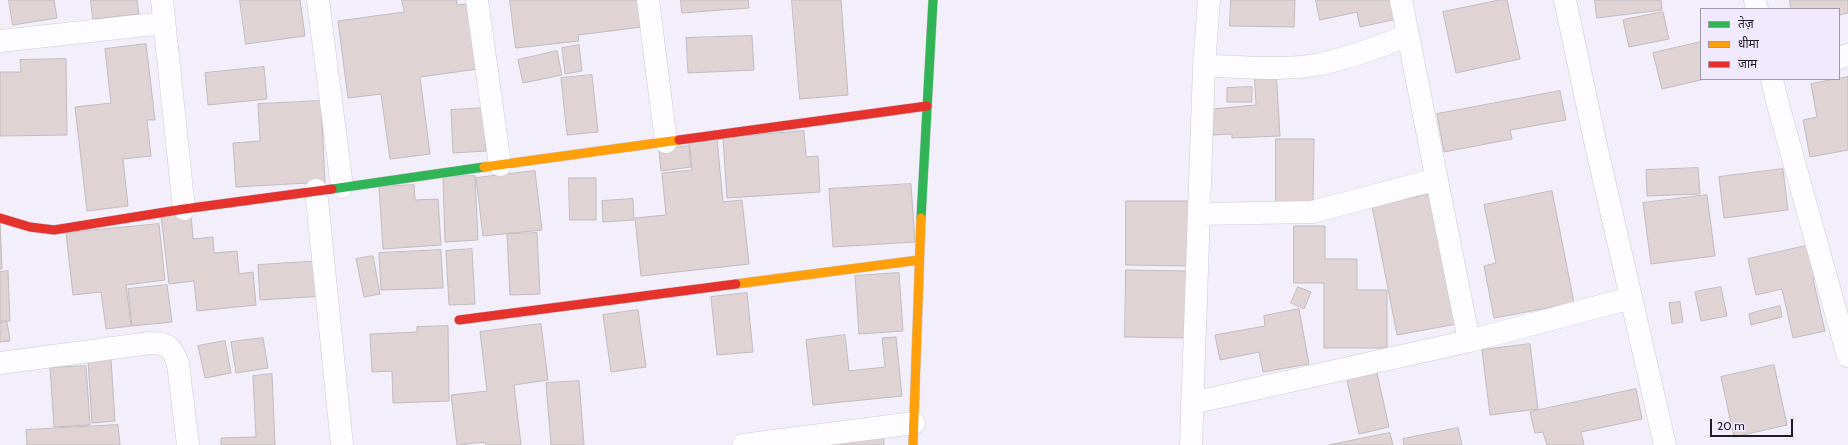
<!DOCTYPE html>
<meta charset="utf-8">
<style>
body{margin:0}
#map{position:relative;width:1848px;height:445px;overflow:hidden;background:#f2eefa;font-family:Cabin,"Noto Sans Devanagari",sans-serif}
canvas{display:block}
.legend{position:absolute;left:1700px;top:8px;width:140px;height:72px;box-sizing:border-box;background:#f1eafe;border:1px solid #9d97a6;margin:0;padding:5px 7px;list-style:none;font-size:12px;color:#1e1b22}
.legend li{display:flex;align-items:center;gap:8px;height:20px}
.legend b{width:20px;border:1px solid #9d97a6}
.scale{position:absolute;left:1710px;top:419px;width:83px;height:18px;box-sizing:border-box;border:2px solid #1e1b22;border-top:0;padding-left:5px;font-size:12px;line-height:14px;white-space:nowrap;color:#1e1b22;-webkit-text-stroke:3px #f1eafe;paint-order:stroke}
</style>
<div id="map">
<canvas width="1848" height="445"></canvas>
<ul class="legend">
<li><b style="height:5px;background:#30b455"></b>तेज़</li>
<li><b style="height:5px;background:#ff9f0a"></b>धीमा</li>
<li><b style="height:5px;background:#e5322d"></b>जाम</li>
</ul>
<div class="scale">20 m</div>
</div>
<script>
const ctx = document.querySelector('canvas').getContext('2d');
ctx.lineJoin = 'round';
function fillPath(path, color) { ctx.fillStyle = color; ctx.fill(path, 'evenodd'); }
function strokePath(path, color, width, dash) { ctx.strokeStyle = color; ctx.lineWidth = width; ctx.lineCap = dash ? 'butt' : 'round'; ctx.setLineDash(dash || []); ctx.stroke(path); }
const building = new Path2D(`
 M 9,0 L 54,0 L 57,18 L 13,25 Z
 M 91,0 L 137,0 L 139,14 L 93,19 Z
 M 240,0 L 300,0 L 305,36 L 246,44 Z
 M 402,0 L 457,0 L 457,5 L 470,4 L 478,69 L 420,77 L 430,154 L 390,159 L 381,94 L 348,98 L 338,21 L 404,12 Z
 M 510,0 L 638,0 L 642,27 L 578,35 L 579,41 L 516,48 Z
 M 681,0 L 748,0 L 749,8 L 682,13 Z
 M 792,0 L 841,0 L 848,95 L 800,99 Z
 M 1231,0 L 1295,0 L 1294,27 L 1230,26 Z
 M 1316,0 L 1393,0 L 1397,19 L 1360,27 L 1357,12 L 1320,20 Z
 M 1500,0 L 1507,0 L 1520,59 L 1456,73 L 1443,12 Z
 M 1595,0 L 1661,0 L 1662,10 L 1597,18 Z
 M 1790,0 L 1848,0 L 1848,13 L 1839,15 L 1839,9 L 1791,9 Z
 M 1663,12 L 1669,39 L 1629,47 L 1623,20 Z
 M 752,36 L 754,70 L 688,73 L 686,38 Z
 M 1701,42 L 1701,79 L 1705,79 L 1662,89 L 1653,53 Z
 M 146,44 L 155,120 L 147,120 L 151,156 L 123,159 L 128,206 L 87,211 L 75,107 L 111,103 L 105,49 Z
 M 579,45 L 582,71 L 565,74 L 562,48 Z
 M 557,51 L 562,75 L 523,83 L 518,60 Z
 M 66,59 L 67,135 L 0,136 L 0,72 L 21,72 L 20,60 Z
 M 264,67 L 267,99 L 208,105 L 205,73 Z
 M 1276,69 L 1280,136 L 1232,138 L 1232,134 L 1213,135 L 1212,109 L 1256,105 L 1254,70 Z
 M 592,75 L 598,132 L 567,135 L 561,78 Z
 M 1848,77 L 1848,150 L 1810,157 L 1803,120 L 1817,117 L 1811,84 Z
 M 1252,87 L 1252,102 L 1227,102 L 1227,88 Z
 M 1560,91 L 1566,120 L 1510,130 L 1512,139 L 1444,152 L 1437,114 Z
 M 321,101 L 325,182 L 236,187 L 233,143 L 260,141 L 258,104 Z
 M 484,108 L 486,151 L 453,153 L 451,110 Z
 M 804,131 L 806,157 L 818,156 L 820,192 L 727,198 L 723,138 Z
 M 717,139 L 723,202 L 742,200 L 749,264 L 641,276 L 635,218 L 666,215 L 662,173 L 692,170 L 689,142 Z
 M 1276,139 L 1314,139 L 1313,203 L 1276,203 Z
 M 689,146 L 691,167 L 661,171 L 659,150 Z
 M 1698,168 L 1700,194 L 1647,196 L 1646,170 Z
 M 1783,169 L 1788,210 L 1724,218 L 1719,177 Z
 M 535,171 L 542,230 L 483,236 L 476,178 Z
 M 475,176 L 478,240 L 445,242 L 443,177 Z
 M 569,178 L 596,178 L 596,220 L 570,220 Z
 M 911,184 L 915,242 L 833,247 L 829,189 Z
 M 414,185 L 415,200 L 438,199 L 441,245 L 383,249 L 379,187 Z
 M 1552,191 L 1574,303 L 1494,318 L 1484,266 L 1496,263 L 1484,205 Z
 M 1437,193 L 1462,323 L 1397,335 L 1372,206 Z
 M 1707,195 L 1715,256 L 1651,264 L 1643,203 Z
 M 633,199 L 634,220 L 603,222 L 602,201 Z
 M 1126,201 L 1190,201 L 1190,266 L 1126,265 Z
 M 191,213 L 193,239 L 213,237 L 214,253 L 237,251 L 239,274 L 253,272 L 256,305 L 197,311 L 194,281 L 169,284 L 161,216 Z
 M 0,221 L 2,269 L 0,269 Z
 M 159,224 L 165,280 L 126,285 L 131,326 L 106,329 L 101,292 L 73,295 L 66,233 Z
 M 1294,226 L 1325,226 L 1325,259 L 1357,259 L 1357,290 L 1387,290 L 1387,348 L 1324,348 L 1324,283 L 1294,283 Z
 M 537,233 L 540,294 L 510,295 L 507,234 Z
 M 1810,245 L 1817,278 L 1813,279 L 1825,331 L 1793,338 L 1782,289 L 1756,295 L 1748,259 Z
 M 472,249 L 475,304 L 449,305 L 446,251 Z
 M 441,250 L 443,288 L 381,290 L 379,253 Z
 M 373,256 L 380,294 L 364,297 L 356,259 Z
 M 322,261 L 325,296 L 260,300 L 258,265 Z
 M 1126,270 L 1189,271 L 1188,338 L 1125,337 Z
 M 8,271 L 10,321 L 0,321 L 0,272 Z
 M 899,273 L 903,331 L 859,334 L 855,276 Z
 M 167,285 L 172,322 L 132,326 L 128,289 Z
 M 1298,287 L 1311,292 L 1304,309 L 1291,303 Z
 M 1721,287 L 1727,316 L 1701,321 L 1695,292 Z
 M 747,293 L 753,352 L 717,355 L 711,297 Z
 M 1680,302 L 1683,322 L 1672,324 L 1669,303 Z
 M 1780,306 L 1782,317 L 1751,325 L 1749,314 Z
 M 1299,309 L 1309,364 L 1263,372 L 1259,352 L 1220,360 L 1215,335 L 1265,326 L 1264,316 Z
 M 638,310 L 646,367 L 611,372 L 603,315 Z
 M 7,322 L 10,341 L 0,342 L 0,323 Z
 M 541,324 L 548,380 L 514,385 L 521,445 L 486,445 L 485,442 L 457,445 L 451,395 L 487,391 L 480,332 Z
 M 448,326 L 449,401 L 393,403 L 392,371 L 372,372 L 370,334 L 417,332 L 417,327 Z
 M 845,335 L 849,371 L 885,367 L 882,338 L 896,337 L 902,396 L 813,405 L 806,340 Z
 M 263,338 L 268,368 L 236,373 L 231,342 Z
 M 225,341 L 231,373 L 205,378 L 198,346 Z
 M 1530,344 L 1538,409 L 1490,415 L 1482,350 Z
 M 111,359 L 115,421 L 92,423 L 88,361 Z
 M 1375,364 L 1389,427 L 1359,434 L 1345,371 Z
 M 1774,365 L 1787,425 L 1734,437 L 1721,377 Z
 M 86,366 L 90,425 L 54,427 L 50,368 Z
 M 272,374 L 275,445 L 221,445 L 221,438 L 256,437 L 253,376 Z
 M 579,381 L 584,445 L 551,445 L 546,383 Z
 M 1636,389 L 1642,419 L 1581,432 L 1584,445 L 1547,445 L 1543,432 L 1535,433 L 1530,412 Z
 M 118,425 L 120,445 L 27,445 L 26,430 Z
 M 1458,428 L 1462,445 L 1404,445 L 1403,439 Z
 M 883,433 L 884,445 L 779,445 Z
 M 1390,433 L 1393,445 L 1329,445 Z`);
fillPath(building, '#dfd3d4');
strokePath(building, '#c1bbbf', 1);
const street = new Path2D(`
 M 162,0 L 184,209
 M 318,0 L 342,187
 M 477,0 L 500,165
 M 648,0 L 666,142
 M 1401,0 L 1469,341
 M 1565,0 L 1595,141 L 1665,445
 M 1755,0 L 1757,9
 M 0,41 L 164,23
 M 1839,58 L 1848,55
 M 1204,66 C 1240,66 1279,71 1315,65 C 1348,59 1377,48 1408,35
 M 1772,79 L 1777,101 L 1848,356
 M 316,190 L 342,445
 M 1199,214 L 1312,212 L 1437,179
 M 0,363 L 150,343 C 168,343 172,347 178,364 L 188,445
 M 1192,403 L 1469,341 L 1631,298
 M 743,445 L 914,423
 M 1191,445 L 1204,66 L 1209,0`);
const fast = new Path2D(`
 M 332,189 L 484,167
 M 921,218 L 933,0`);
const slow = new Path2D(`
 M 484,167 L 679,140
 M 736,284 L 919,260
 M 913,445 L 921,218`);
const jam = new Path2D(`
 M 679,140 L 927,106
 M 0,218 L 30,227 L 54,230 L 184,209 L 332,189
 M 459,320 L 736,284`);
strokePath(street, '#cecbd4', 23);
strokePath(fast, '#cecbd4', 10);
strokePath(slow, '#cecbd4', 10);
strokePath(jam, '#cecbd4', 10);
strokePath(street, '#fdfcfe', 22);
strokePath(fast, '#30b455', 9);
strokePath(slow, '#ff9f0a', 9);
strokePath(jam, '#e5322d', 9);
</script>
